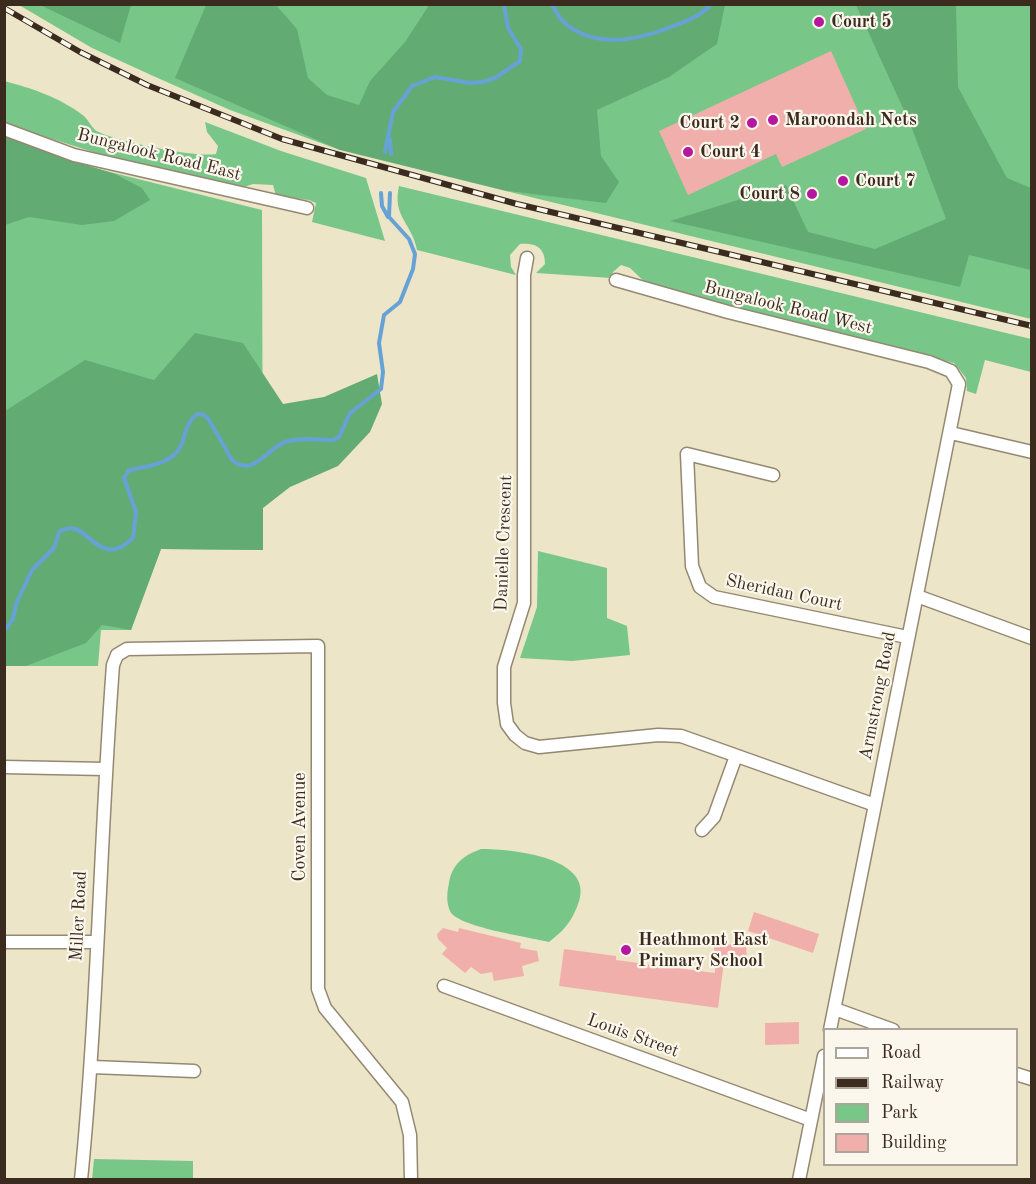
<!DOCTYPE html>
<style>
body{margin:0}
#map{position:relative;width:1036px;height:1184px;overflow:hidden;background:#ede5c7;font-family:"Old Standard TT",serif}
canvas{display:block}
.frame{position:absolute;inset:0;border:6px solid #3b2a1e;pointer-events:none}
.legend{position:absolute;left:823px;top:1028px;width:195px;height:138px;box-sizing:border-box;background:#fbf7ec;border:2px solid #aea59a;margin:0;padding:8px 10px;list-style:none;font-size:18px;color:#3b2a1e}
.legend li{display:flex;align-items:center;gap:12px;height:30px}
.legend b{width:30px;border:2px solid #aea59a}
</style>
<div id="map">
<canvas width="1036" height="1184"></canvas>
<div class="frame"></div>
<ul class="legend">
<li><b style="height:8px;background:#fff"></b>Road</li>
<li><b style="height:8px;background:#3b2a1e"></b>Railway</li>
<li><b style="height:16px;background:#78c788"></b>Park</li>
<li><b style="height:16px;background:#f1afac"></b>Building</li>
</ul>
</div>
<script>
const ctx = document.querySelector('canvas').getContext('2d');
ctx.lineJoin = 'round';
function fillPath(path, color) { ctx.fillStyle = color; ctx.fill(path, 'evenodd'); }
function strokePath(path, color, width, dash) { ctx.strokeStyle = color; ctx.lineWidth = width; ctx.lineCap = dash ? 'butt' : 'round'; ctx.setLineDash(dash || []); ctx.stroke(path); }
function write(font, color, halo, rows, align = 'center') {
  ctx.font = font + ' "Old Standard TT",serif'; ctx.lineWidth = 4.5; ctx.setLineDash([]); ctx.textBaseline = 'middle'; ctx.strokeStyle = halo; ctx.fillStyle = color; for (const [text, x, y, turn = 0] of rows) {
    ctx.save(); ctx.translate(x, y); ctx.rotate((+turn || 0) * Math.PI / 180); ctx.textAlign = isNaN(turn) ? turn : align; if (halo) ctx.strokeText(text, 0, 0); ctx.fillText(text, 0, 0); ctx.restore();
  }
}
fillPath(new Path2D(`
 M 19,5 L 489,5 L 340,150 L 230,110 L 151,75 L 92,48 Z
 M 714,5 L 1031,5 L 1031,319 L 506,191 L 606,202 L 592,138 L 593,106 Z
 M 4,81 C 34,89 59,97 84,116 C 88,120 91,126 95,130 C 112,141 197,158 216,154 L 218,146 L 207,132 L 205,122 L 281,151 L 366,178 L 385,241 L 312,222 L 316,203 L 309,200 L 276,196 L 273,185 L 253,184 L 238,189 L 134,165 L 5,124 Z
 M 4,136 L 86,166 L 262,210 L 263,550 L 161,549 L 131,630 L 101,630 L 98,666 L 5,666 Z
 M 399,186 L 1031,339 L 1031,372 L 985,360 L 976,394 L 967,391 L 966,378 L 954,363 L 649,286 L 630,268 L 621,265 L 613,272 L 611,278 L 536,273 L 545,264 C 545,247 535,243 520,244 L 510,255 L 511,267 L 516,275 L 417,250 C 412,223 392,217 399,186 Z
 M 538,551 L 607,568 L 607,618 L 627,626 L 630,655 L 572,661 L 520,658 L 537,607 Z
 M 481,849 C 512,849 600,857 577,907 C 569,925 564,930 549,942 C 529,937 457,927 450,911 C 446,902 447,892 449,883 C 452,864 464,855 481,849 Z
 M 94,1159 L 193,1161 L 193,1179 L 92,1179 Z`), '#78c788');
fillPath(new Path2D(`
 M 40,5 L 131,5 L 120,43 Z
 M 206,5 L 276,5 L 297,29 L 308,78 L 327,95 L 359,105 L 370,81 L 405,42 L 429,5 L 725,5 L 717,44 L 669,77 L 597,110 L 601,156 L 619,182 L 606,203 L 506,191 L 340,150 L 175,78 Z
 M 856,5 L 956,5 L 958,87 L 1007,178 L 1031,188 L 1031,270 L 969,255 L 960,287 L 670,221 L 786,185 L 808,232 L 875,249 L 946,219 L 911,126 Z
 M 4,136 L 43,151 L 115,174 L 142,188 L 150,200 L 114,221 L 82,225 L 29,217 L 5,225 Z
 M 195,333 L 243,343 L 283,404 L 324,397 L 377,374 L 382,404 L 370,432 L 338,466 L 290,487 L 263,508 L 263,550 L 161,549 L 131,630 L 102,625 L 86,643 L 26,666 L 5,666 L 5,411 L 85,360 L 154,380 Z`), '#62ac74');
strokePath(new Path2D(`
 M 551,4 C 556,10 559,19 565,23 C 595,49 638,40 671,27 C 684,22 702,16 711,4
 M 390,139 L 391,154
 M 385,152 L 393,112 L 412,86 L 435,77 L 470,83 L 483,82 L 495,78 L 520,61 L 521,49 L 508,28 L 504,4
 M 381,193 L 382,206 L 388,217
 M 4,631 L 13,619 L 16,604 L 32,570 L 54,548 L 59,532 C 88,513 96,574 133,538 L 136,512 L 124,478 L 129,470 C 148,466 175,464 182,443 C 186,431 187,422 197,414 L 204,415 L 209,420 L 232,460 C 254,478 266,449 285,442 C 299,437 318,440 333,440 L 339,437 L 350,413 L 381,389 L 383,372 L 379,343 L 384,315 L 400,302 L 413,269 L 415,254 L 409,239 L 389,217 L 390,193`), '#67a2d7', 4);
fillPath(new Path2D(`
 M 831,51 L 866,129 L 782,167 L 776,154 L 688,195 L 659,131 Z
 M 754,912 L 819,934 L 813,953 L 748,931 Z
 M 443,928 L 458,932 L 459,928 L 521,943 L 520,948 L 537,951 L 539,961 L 522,966 L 524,976 L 494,981 L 492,972 L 481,974 L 471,967 L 465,973 L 442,954 L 447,948 L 438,939 L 437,934 Z
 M 746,944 L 747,961 L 724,962 L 718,1008 L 559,986 L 564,949 L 616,956 L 616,960 L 715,973 L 714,945 Z
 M 799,1022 L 799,1044 L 765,1045 L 765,1023 Z`), '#f1afac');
const street = new Path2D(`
 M 4,129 L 74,155 L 307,208
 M 527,258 L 524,275 L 524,603 L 504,667 L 504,703 L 507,724 L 515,735 L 525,743 L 539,747 L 658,735 L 681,736 L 875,805
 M 616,280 L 728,312 L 929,362 L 951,371 L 959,384 L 830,1030
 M 951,433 L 1032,452
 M 773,475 L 687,454 L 692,566 L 700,587 L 714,597 L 907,637
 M 917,596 L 1032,638
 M 4,767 L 105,769
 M 702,830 L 714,817 L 736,756
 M 4,942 L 95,942
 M 444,986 L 811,1120
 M 835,1009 L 893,1030
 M 92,1067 L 194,1071
 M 1016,1074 L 1032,1079
 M 81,1180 C 98,1008 100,836 113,665 L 117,655 L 127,649 L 318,646 L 318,989 L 325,1008 L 402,1102 L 410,1135 L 411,1180
 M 799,1180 L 824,1056`);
strokePath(street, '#948872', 15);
strokePath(street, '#fff', 12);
const rail = new Path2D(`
 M 4,8 L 80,52 L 147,85 L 282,139 L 517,204 L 1032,326`);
strokePath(rail, '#3b2a1e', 6);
strokePath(rail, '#fbf7ec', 4, [11]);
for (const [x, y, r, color] of [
 [819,22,6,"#b5179e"],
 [773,120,6,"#b5179e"],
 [752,123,6,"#b5179e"],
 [688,152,6,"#b5179e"],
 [843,181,6,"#b5179e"],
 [812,194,6,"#b5179e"],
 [626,950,6,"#b5179e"]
]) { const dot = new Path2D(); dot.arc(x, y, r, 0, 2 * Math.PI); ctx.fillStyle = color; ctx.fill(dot); strokePath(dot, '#fbf7ec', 2); }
write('bold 18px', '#3b2a1e', '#fbf7ec', [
 ["Court 5",831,22],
 ["Maroondah Nets",785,120],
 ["Court 2",740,123,"right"],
 ["Court 4",700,152],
 ["Court 7",855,181],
 ["Court 8",800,194,"right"],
 ["Heathmont East",638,940],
 ["Primary School",638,961]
], 'left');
write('18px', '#3b2a1e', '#fbf7ec', [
 ["Bungalook Road East",159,155,14],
 ["Bungalook Road West",788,308,14],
 ["Danielle Crescent",504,543,-88],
 ["Sheridan Court",784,593,12],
 ["Armstrong Road",878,696,-79],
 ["Coven Avenue",300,827,-90],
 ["Miller Road",79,916,-87],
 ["Louis Street",633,1036,20]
]);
</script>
